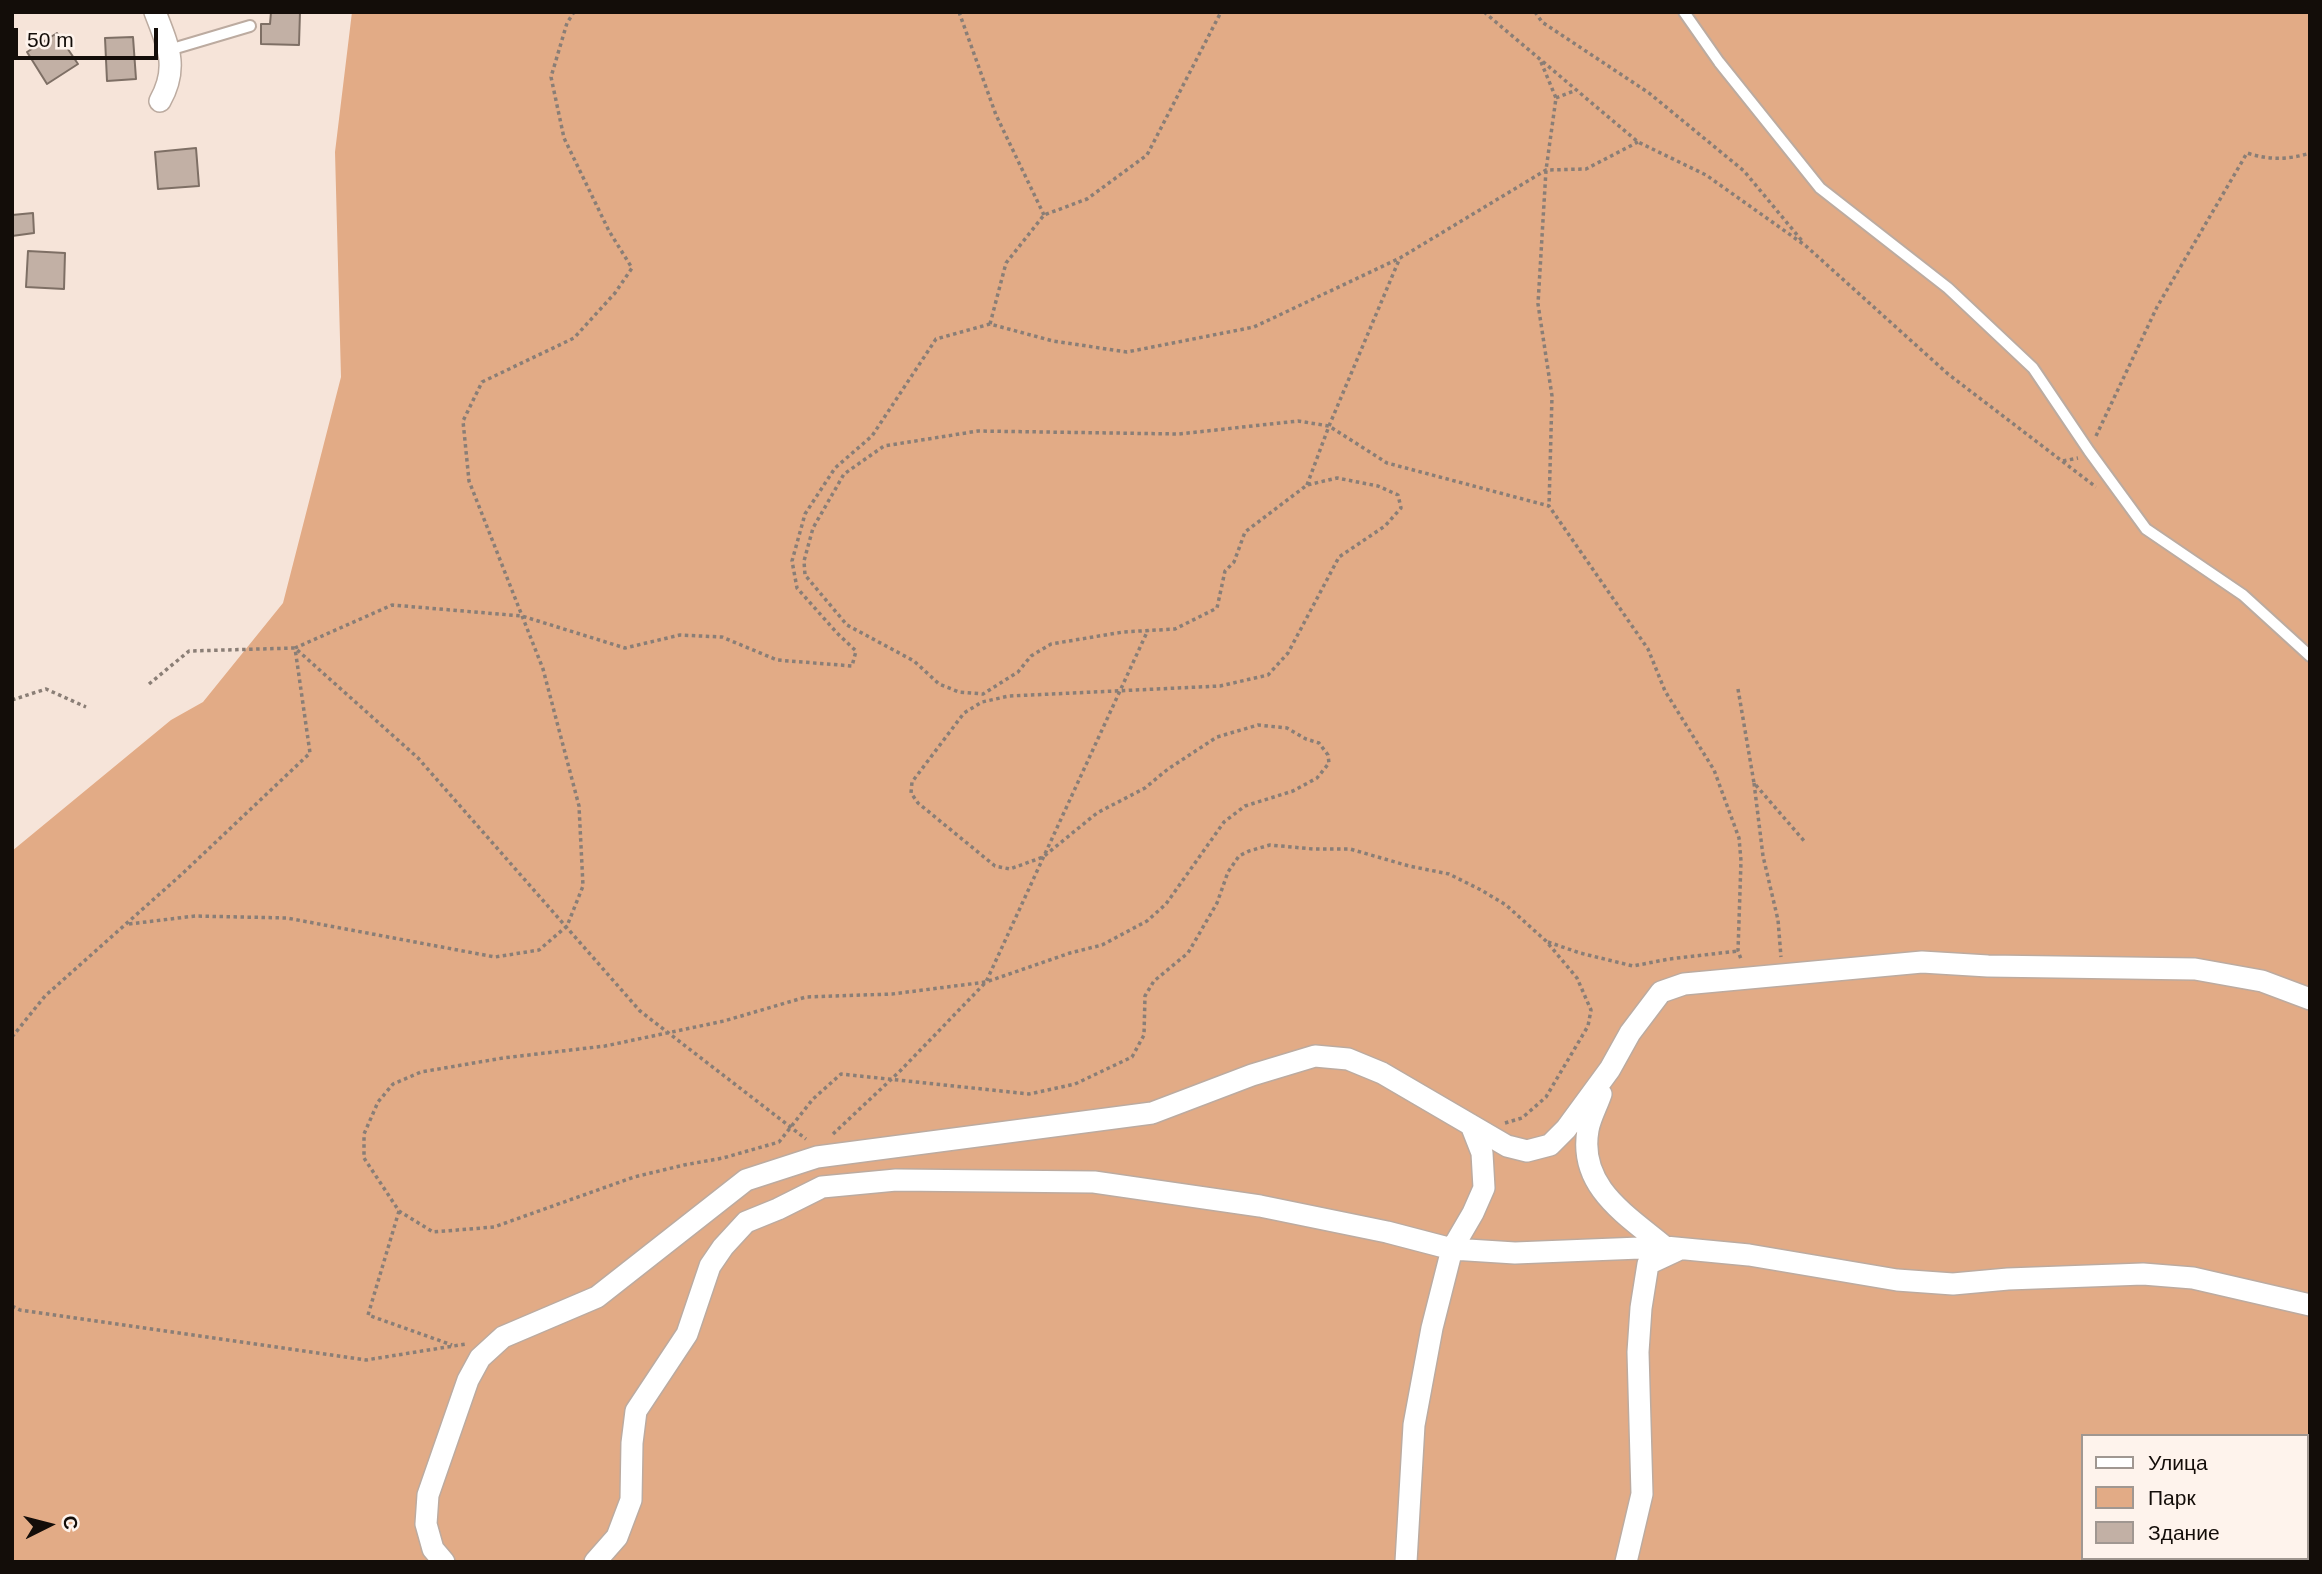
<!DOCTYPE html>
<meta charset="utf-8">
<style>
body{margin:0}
#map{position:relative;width:2322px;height:1574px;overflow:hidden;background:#f6e4d9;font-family:Arial,sans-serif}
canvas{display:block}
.frame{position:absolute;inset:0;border:14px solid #130d09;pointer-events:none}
.legend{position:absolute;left:2081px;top:1434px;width:228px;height:126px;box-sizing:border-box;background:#fef3ec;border:2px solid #a09791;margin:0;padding:9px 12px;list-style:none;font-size:21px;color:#130d09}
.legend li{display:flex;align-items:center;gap:14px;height:35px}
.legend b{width:35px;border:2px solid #a09791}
.north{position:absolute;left:14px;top:1490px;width:70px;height:70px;-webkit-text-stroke:5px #fef3ec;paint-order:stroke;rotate:84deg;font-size:19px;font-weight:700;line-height:28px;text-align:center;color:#130d09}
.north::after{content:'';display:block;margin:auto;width:24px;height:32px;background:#130d09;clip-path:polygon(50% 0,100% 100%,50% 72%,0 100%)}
.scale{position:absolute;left:14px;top:28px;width:144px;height:32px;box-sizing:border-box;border:4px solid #130d09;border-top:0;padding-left:9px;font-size:21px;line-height:24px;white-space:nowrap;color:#130d09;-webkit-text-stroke:5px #fef3ec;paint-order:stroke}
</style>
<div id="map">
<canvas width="2322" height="1574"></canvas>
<div class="frame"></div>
<ul class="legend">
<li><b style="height:9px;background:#fff"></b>Улица</li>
<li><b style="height:19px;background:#e2ab86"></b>Парк</li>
<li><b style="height:19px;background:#c2b0a5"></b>Здание</li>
</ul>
<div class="north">С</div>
<div class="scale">50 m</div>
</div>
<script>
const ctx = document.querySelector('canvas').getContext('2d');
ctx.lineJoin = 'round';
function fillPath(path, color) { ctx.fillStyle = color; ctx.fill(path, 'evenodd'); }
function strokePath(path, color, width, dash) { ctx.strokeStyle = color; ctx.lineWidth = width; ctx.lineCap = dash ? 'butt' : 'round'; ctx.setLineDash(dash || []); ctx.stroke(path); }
fillPath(new Path2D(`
 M 352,12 L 2310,12 L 2310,1562 L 12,1562 L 12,851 L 171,720 L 203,702 L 283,603 L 341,377 L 335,152 ZM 2082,1436 L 2306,1436 L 2306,1558 L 2082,1558 Z`), '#e2ab86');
const building = new Path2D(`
 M 271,12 L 300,12 L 299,45 L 261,44 L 261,24 L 270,24 Z
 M 57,33 L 78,64 L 47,84 L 27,52 Z
 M 133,37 L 136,79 L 107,81 L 105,38 Z
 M 196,148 L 199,186 L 158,189 L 155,152 Z
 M 33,213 L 34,233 L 12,236 L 12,215 Z
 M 28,251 L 65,253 L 64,289 L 26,287 Z`);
fillPath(building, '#c2b0a5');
strokePath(building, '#7e6f65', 2);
const lane = new Path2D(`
 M 1684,12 L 1719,62 L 1820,188 L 1948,288 L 2033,368 L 2089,451 L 2146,529 L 2243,595 L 2310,656
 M 169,50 L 250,26`);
const street = new Path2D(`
 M 155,12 C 168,46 179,67 160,101
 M 1601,1094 C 1597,1106 1590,1118 1588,1130 C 1578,1187 1627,1215 1665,1247
 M 444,1562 L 433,1549 L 426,1524 L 428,1495 L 468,1380 L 480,1358 L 503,1337 L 597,1297 L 746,1180 L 817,1157 L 1152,1113 L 1252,1075 L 1315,1056 L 1348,1059 L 1382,1073 L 1507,1146 L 1527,1151 L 1550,1145 L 1566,1129 L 1610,1069 L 1630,1033 L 1661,992 L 1684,984 L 1922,962 L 1988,966 L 2195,969 L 2262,981 L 2310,999
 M 595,1562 L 617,1537 L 631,1500 L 632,1443 L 636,1411 L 687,1334 L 710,1266 L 723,1247 L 746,1222 L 778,1209 L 822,1187 L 896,1180 L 1094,1182 L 1260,1206 L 1387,1232 L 1452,1249 L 1515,1253 L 1665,1247 L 1749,1255 L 1897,1280 L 1953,1284 L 2008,1279 L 2143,1274 L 2193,1278 L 2310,1305
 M 1406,1562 L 1414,1425 L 1432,1328 L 1452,1249 L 1473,1213 L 1484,1188 L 1482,1153 L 1471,1125
 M 1626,1562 L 1642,1494 L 1638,1352 L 1641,1308 L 1648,1264 L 1678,1250`);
strokePath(lane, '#bcaba0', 14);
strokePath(street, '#bcaba0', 24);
strokePath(new Path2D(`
 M 959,12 L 996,115 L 1044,215
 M 1484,12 L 1638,142 L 1706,175 L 1806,246 L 1948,374 L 2096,487
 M 1535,12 L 1542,22 L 1649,93 L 1744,171 L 1803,242
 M 1541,62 L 1556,98 L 1546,170 L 1538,304 L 1552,396 L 1549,506
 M 1556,98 L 1576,90
 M 990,324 L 1006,263 L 1044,215 L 1087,199 L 1147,155 L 1221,12
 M 2096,436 L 2157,307 L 2247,153 C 2269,160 2288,160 2310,153
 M 2063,461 L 2078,458
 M 1307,485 L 1329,426 L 1399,260
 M 149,684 L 189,651 L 295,648 L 418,758 L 640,1011 L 806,1139
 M 1738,689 L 1754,783 L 1805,842
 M 12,700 L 46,689 L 86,707
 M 1754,783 L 1763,856 L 1778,920 L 1781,957
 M 129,924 L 195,916 L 287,918 L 495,957 L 539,950 L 567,926 L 583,886 L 579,806 L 543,669 L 469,481 L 463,421 L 482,382 L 574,338 L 615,293 L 632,268 L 609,231 L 564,138 L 551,77 L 567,23 L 574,12
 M 1548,942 L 1580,953 L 1633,966 L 1669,959 L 1738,951
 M 12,1037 L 45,996 L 182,874 L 310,753 L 295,648 L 392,605 L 522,616 L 625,648 L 680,635 L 722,637 L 777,660 L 852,666 L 856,651 L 837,633 L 797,588 L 792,561 L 805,514 L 835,468 L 872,436 L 936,339 L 990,324 L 1053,341 L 1127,352 L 1254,327 L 1400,258 L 1546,170 L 1586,169 L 1638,142
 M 1505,1123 L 1522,1118 L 1546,1097 L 1588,1026 L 1591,1010 L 1577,978 L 1546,941 L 1506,905 L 1481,890 L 1449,874 L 1409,866 L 1350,849 L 1313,849 L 1270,845 L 1249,851 L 1239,856 L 1228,872 L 1217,903 L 1188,953 L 1154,981 L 1145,996 L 1144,1035 L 1132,1057 L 1075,1084 L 1029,1094 L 841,1074 L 813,1099 L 779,1142 L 723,1158 L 684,1165 L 634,1177 L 494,1227 L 433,1232 L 399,1211 L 364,1158 L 364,1134 L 378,1102 L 393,1084 L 421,1072 L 503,1058 L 605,1046 L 724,1021 L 806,997 L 892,994 L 986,982 L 1070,953 L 1102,945 L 1147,921 L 1166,904 L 1224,822 L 1245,806 L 1293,791 L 1317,778 L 1329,763 L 1328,755 L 1319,743 L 1306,739 L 1287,728 L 1258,725 L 1217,737 L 1168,769 L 1145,788 L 1097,813 L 1043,857 L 1010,869 L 995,866 L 918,803 L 911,793 L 912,782 L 964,713 L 982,702 L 1009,696 L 1220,686 L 1268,675 L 1288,653 L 1339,557 L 1385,526 L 1401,508 L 1398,495 L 1378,486 L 1337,478 L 1307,485 L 1245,532 L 1234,562 L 1225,571 L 1217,608 L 1175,629 L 1123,632 L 1051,644 L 1031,656 L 1018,672 L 983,694 L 959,692 L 939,684 L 914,661 L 847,625 L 805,575 L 804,561 L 813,528 L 844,474 L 884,446 L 978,431 L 1179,434 L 1298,421 L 1329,426 L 1387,463 L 1549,506 L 1648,649 L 1665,691 L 1714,770 L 1739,838 L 1741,861 L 1738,951 L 1741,959
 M 833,1134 L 900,1071 L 986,982 L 1148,630
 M 399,1211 L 368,1315 L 452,1345
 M 12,1306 L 20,1310 L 366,1360 L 466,1344`), '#8a7e76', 3.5, [3.5, 3.5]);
strokePath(lane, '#fff', 10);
strokePath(street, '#fff', 21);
</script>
